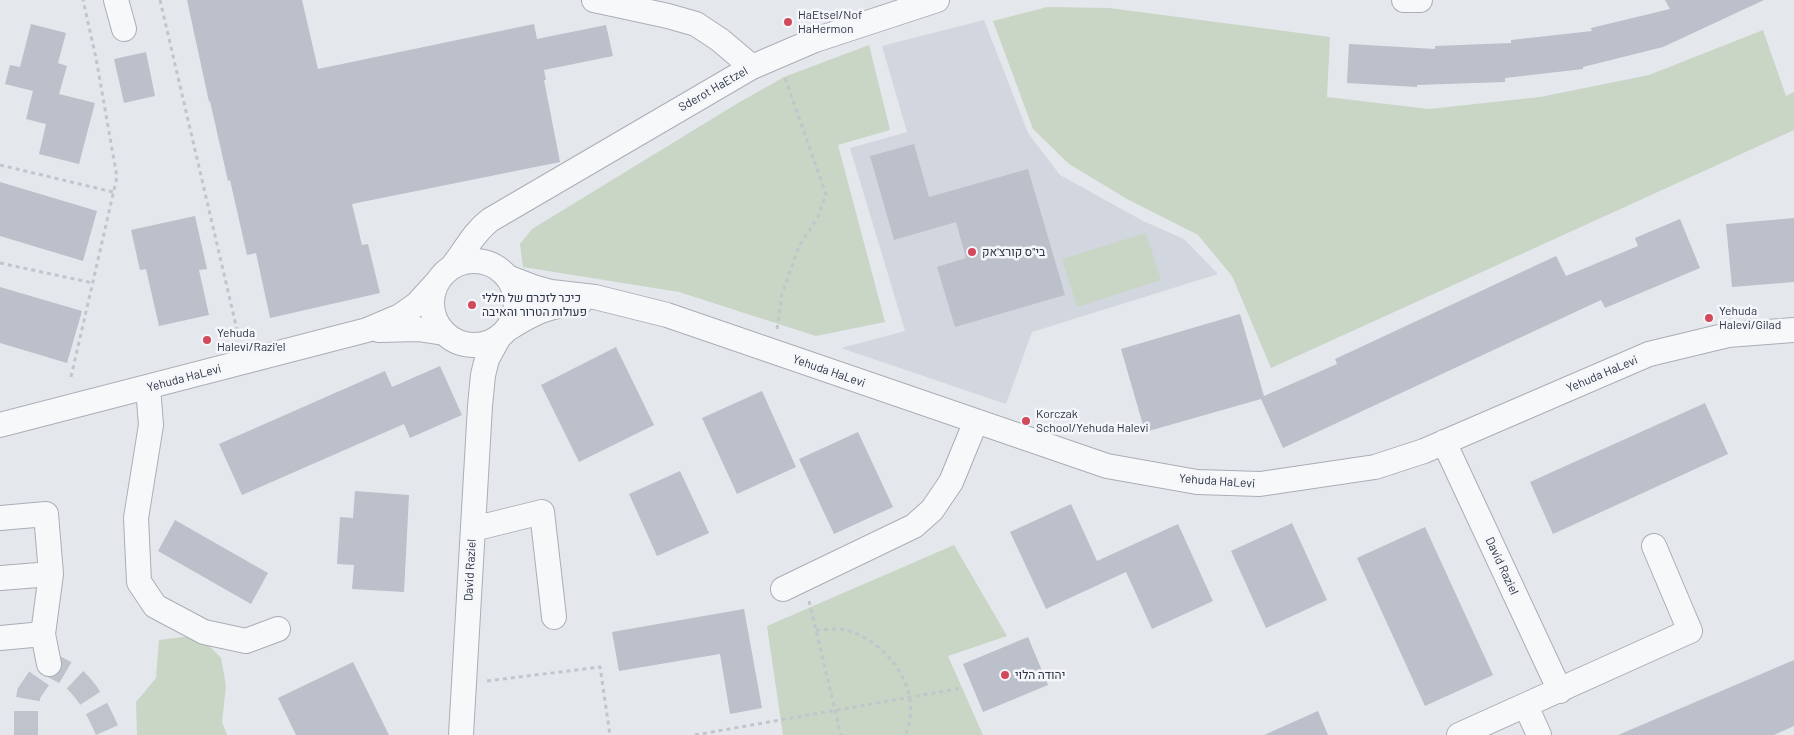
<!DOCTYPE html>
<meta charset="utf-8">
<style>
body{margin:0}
canvas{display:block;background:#e4e7ec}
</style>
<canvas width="1794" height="735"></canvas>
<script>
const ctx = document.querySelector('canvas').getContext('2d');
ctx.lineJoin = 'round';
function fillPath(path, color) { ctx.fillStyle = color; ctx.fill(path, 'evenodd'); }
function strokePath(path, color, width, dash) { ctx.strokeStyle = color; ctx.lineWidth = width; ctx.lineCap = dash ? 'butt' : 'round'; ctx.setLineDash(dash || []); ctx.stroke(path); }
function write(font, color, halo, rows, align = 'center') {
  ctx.font = font + ' Barlow,Heebo,sans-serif'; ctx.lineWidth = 5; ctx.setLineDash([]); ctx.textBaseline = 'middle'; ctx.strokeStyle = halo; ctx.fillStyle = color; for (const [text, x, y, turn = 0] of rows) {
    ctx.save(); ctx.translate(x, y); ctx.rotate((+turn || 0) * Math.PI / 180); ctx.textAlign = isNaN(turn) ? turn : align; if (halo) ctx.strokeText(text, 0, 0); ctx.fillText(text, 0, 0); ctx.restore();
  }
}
fillPath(new Path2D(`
 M 984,20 L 1028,133 L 1060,175 L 1143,221 L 1184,239 L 1218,274 L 1032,332 L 1006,404 L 841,348 L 905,331 L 850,148 L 907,132 L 882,46 Z`), '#d2d6de');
fillPath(new Path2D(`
 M 1047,7 L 1109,8 L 1330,37 L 1327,97 L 1429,109 L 1540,97 L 1649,75 L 1763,30 L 1786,96 L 1794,92 L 1794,130 L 1271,368 L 1232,276 L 1198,235 L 1127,199 L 1069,164 L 1033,129 L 993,21 Z
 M 869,45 L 890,130 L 838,145 L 885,322 L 816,336 L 679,292 L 523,267 L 520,244 L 532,229 L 738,103 L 784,77 Z
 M 1146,233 L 1161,280 L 1077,307 L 1062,259 Z
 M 954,545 L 1007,636 L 948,656 L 983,735 L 783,735 L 767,626 Z
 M 199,635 L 221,658 L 226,686 L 222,722 L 227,735 L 137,735 L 136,702 L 156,678 L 159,640 Z`), '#c9d6c5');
fillPath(new Path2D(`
 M 187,0 L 302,0 L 318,69 L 534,24 L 537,39 L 606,25 L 613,56 L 544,70 L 546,80 L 544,80 L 560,162 L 352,204 L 362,245 L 368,244 L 380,293 L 270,318 L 256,253 L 247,255 L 230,180 L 228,181 L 210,101 L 209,102 Z
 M 1665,0 L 1764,0 L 1663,47 L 1583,67 L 1583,69 L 1505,78 L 1505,82 L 1417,85 L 1417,87 L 1347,83 L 1349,44 L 1435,49 L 1435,46 L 1511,43 L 1511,40 L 1592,31 L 1591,28 L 1670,9 Z
 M 31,24 L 66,33 L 58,63 L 67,66 L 59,94 L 95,103 L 79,164 L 39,154 L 46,124 L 26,119 L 33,91 L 5,84 L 10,65 L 20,67 Z
 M 146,52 L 155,96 L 124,103 L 114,59 Z
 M 914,144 L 929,197 L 1028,169 L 1065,295 L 955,327 L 937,267 L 966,258 L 956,222 L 894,240 L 870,156 Z
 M 0,182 L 97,211 L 83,261 L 0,236 Z
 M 195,216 L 207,269 L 199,270 L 209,315 L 159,326 L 146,269 L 140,270 L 131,230 Z
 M 1794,218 L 1794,282 L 1732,287 L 1726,224 Z
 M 1680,219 L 1700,268 L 1605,308 L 1601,300 L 1283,448 L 1261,399 L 1145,432 L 1121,349 L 1240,314 L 1264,396 L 1337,364 L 1335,359 L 1556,256 L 1566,276 L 1638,246 L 1635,238 Z
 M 0,287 L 82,311 L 67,363 L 0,343 Z
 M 616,347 L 654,425 L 579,462 L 541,385 Z
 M 440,366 L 462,415 L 410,438 L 404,424 L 242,495 L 219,444 L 385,371 L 392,387 Z
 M 762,391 L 796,467 L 737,494 L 702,418 Z
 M 1705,403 L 1728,454 L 1553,534 L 1530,482 Z
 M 858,432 L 893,507 L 834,534 L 799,459 Z
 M 680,471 L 709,533 L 657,556 L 629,494 Z
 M 355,491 L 409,495 L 404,592 L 352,589 L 354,565 L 337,564 L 340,517 L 353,518 Z
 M 1071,504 L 1097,561 L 1178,524 L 1213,601 L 1152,629 L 1126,572 L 1046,609 L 1010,532 Z
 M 175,520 L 268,573 L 251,604 L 158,551 Z
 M 1292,523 L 1327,600 L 1266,628 L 1231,551 Z
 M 1425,527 L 1493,675 L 1425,706 L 1357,558 Z
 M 744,609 L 762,708 L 730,714 L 720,654 L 619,671 L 612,632 Z
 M 1028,637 L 1048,685 L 983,712 L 963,664 Z
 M 1794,660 L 1794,726 L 1774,735 L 1618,735 Z
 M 353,662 L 389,735 L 296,735 L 278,698 Z
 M 1318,711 L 1328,735 L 1264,735 Z`), '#bbc0ca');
strokePath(new Path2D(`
 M 26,735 L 26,710 L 29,693 L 49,664 C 56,668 66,672 73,678 C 90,693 100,714 109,735`), '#bfc3cb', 24, [24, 12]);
const minor = new Path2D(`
 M 116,0 L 124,29
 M 594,0 L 668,16 L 696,24 L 720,40 L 752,67
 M 1404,0 L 1420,0
 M432 303a42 42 0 1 1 84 0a42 42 0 1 1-84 0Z
 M 452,267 C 465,251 473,233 490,220 L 752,67 L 815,40 L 937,0
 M 507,277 L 533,287 L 551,292 L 595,297 L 667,315 L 1107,466 L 1197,482 L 1260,484 L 1375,467 L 1424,451 L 1649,354 L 1728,335 L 1794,330
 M 379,330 L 418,329 L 444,333
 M 506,330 C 533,313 548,305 580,303
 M 148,387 L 151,425 L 136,518 L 139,582 L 155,606 L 204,632 L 246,641 L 278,629
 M 0,425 L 367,330 L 400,316 L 417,304 L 437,282
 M 1444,442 L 1560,691
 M 0,518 L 46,514 L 51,574 L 0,578
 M 473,529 L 542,512 L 554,617
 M 783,589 L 914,526 L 932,510 L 951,482 L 976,421
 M 43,634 L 51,574
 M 0,638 L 43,634 L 49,664
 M 1526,706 L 1539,735
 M 461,735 L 480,406 L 483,375 L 487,359 L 499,337
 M 1459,735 L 1690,631 L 1654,546`);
strokePath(minor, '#a9aeb7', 26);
strokePath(new Path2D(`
 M 160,0 L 238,334
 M 0,165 L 113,192
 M 0,263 L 93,283
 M 777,329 L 782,294 L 799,246 L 818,217 L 826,194 L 785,78
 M 71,377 L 117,177 L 96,58 L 83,0
 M 809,601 L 841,735
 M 816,630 C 825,630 838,628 846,630 C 889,642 925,692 905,735
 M 487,681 L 600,667 L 610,735
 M 695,735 L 962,688`), '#c2c5cb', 3, [4, 4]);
strokePath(minor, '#f7f8fa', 24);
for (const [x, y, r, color] of [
 [788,22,5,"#d1495b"],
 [972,252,5,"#d1495b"],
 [472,305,5,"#d1495b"],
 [1709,318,5,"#d1495b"],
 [207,340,5,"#d1495b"],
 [1026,421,5,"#d1495b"],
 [1005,675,5,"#d1495b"]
]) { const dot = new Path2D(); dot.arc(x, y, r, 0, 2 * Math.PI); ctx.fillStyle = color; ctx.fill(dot); strokePath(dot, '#f4f6f9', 2); }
write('12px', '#2b3445', '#f4f6f9', [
 ["HaEtsel/Nof",798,15],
 ["HaHermon",798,29],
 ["בי''ס קורצ'אק",982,252],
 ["כיכר לזכרם של חללי",482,298],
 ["פעולות הטרור והאיבה",482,312],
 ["Yehuda",1719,311],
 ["Halevi/Gilad",1719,325],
 ["Yehuda",217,333],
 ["Halevi/Razi'el",217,347],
 ["Korczak",1036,414],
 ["School/Yehuda Halevi",1036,428],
 ["יהודה הלוי",1015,675]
], 'left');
write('12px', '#2b3445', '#f4f6f9', [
 ["Sderot HaEtzel",713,89,-30],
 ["Yehuda HaLevi",829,371,19],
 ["Yehuda HaLevi",1602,374,-23],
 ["Yehuda HaLevi",184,378,-15],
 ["Yehuda HaLevi",1217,481,4],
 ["David Raziel",1502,566,65],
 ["David Raziel",470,570,-87]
]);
</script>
